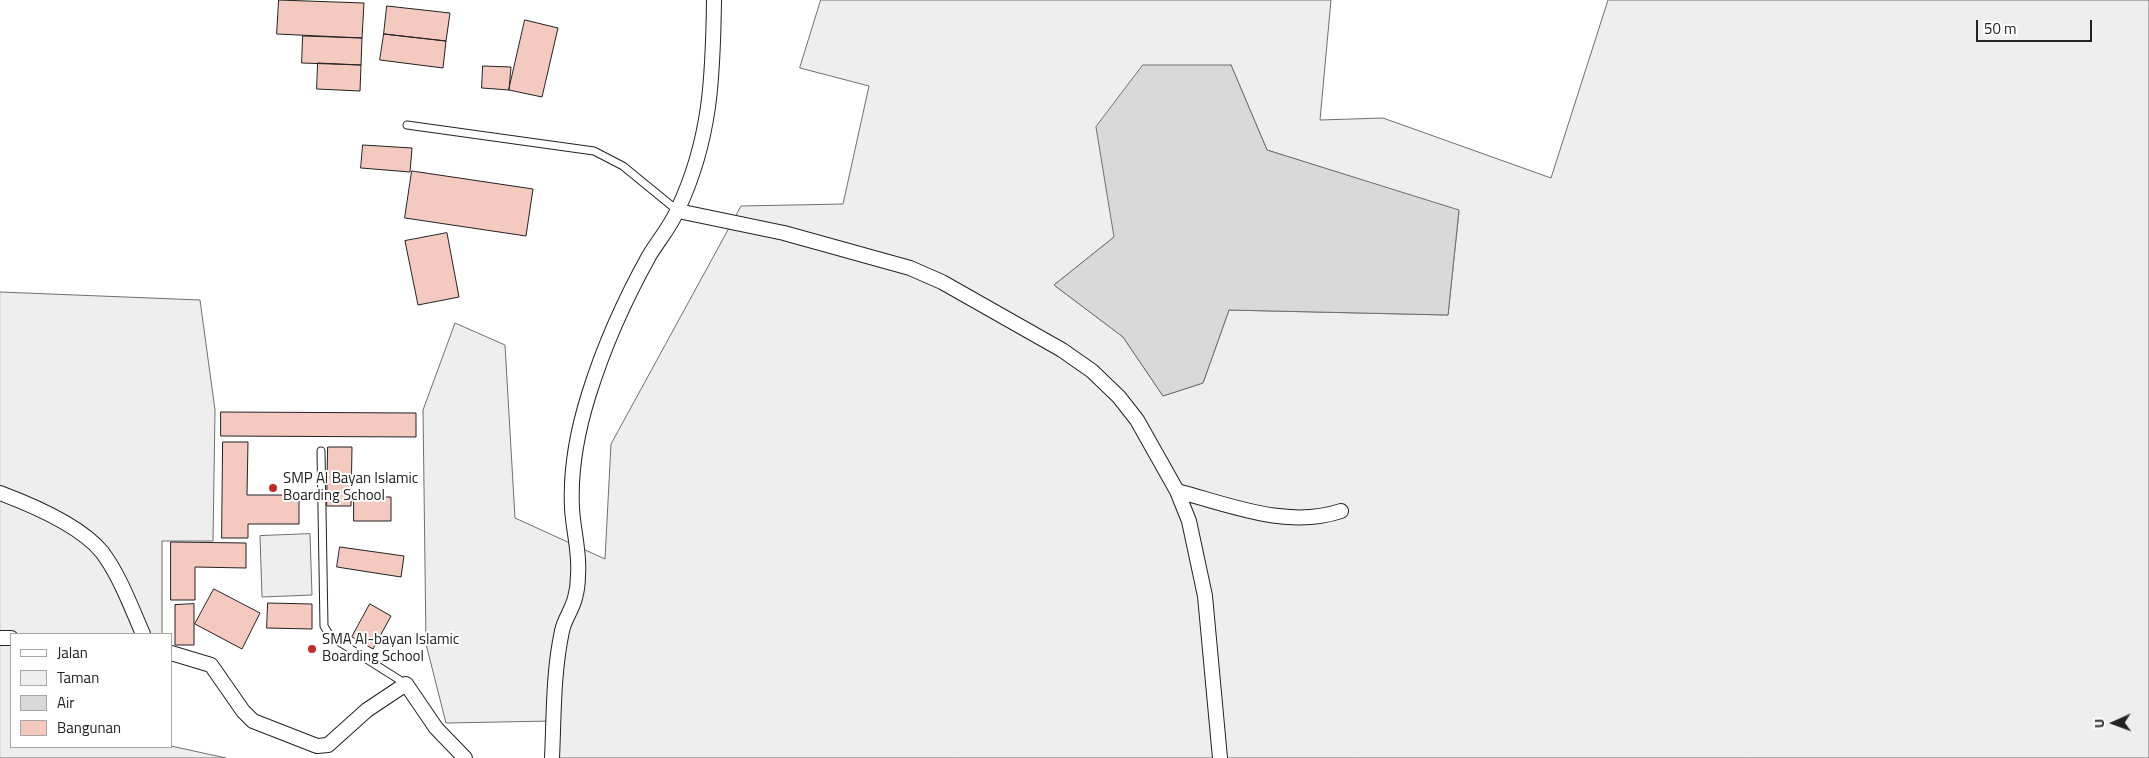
<!DOCTYPE html>
<style>
body{margin:0}
#map{position:relative;width:2149px;height:758px;overflow:hidden;background:#fff;font-family:"Titillium Web",sans-serif}
canvas{display:block}
.legend{position:absolute;left:10px;top:633px;width:162px;height:115px;box-sizing:border-box;background:#fff;border:1px solid #a7a7a7;margin:0;padding:6px 9px;list-style:none;font-size:15px;color:#222}
.legend li{display:flex;align-items:center;gap:10px;height:25px}
.legend b{width:25px;border:1px solid #a7a7a7}
.north{position:absolute;left:2089px;top:698px;width:50px;height:50px;-webkit-text-stroke:4px #fff;paint-order:stroke;rotate:268deg;font-size:14px;font-weight:700;line-height:20px;text-align:center;color:#222}
.north::after{content:'';display:block;margin:auto;width:18px;height:22px;background:#222;clip-path:polygon(50% 0,100% 100%,50% 72%,0 100%)}
.scale{position:absolute;left:1976px;top:20px;width:116px;height:22px;box-sizing:border-box;border:2px solid #222;border-top:0;padding-left:6px;font-size:15px;line-height:18px;white-space:nowrap;color:#222;-webkit-text-stroke:4px #fff;paint-order:stroke}
</style>
<div id="map">
<canvas width="2149" height="758"></canvas>
<ul class="legend">
<li><b style="height:6px;background:#fff"></b>Jalan</li>
<li><b style="height:14px;background:#eee"></b>Taman</li>
<li><b style="height:14px;background:#d9d9d9"></b>Air</li>
<li><b style="height:14px;background:#f3c9c0"></b>Bangunan</li>
</ul>
<div class="north">U</div>
<div class="scale">50 m</div>
</div>
<script>
const ctx = document.querySelector('canvas').getContext('2d');
ctx.lineJoin = 'round';
function fillPath(path, color) { ctx.fillStyle = color; ctx.fill(path, 'evenodd'); }
function strokePath(path, color, width, dash) { ctx.strokeStyle = color; ctx.lineWidth = width; ctx.lineCap = dash ? 'butt' : 'round'; ctx.setLineDash(dash || []); ctx.stroke(path); }
function write(font, color, halo, rows, align = 'center') {
  ctx.font = font + ' "Titillium Web",sans-serif'; ctx.lineWidth = 4; ctx.setLineDash([]); ctx.textBaseline = 'middle'; ctx.strokeStyle = halo; ctx.fillStyle = color; for (const [text, x, y, turn = 0] of rows) {
    ctx.save(); ctx.translate(x, y); ctx.rotate((+turn || 0) * Math.PI / 180); ctx.textAlign = isNaN(turn) ? turn : align; if (halo) ctx.strokeText(text, 0, 0); ctx.fillText(text, 0, 0); ctx.restore();
  }
}
const green = new Path2D(`
 M 821,0 L 1331,0 L 1320,120 L 1383,118 L 1551,178 L 1608,0 L 2149,0 L 2149,758 L 556,758 L 553,721 L 446,723 L 426,644 L 423,410 L 455,323 L 505,345 L 515,518 L 605,559 L 611,444 L 741,206 L 843,204 L 869,86 L 800,68 ZM 1231,65 L 1267,150 L 1459,211 L 1448,315 L 1229,310 L 1203,383 L 1163,396 L 1123,337 L 1054,285 L 1114,237 Z
 M 0,292 L 200,300 L 215,410 L 213,541 L 162,541 L 162,634 L 11,634 L 11,747 L 171,746 L 226,758 L 0,758 Z
 M 310,534 L 312,595 L 262,597 L 260,536 Z`);
fillPath(green, '#eee');
strokePath(green, '#6f6f6f', 1);
const water = new Path2D(`
 M 1143,65 L 1231,65 L 1267,150 L 1459,210 L 1448,315 L 1229,310 L 1203,383 L 1163,396 L 1123,337 L 1054,285 L 1114,237 L 1096,127 Z`);
fillPath(water, '#d9d9d9');
strokePath(water, '#6f6f6f', 1);
const building = new Path2D(`
 M 279,0 L 364,3 L 362,38 L 277,34 Z
 M 387,6 L 450,13 L 446,41 L 384,34 Z
 M 525,20 L 558,28 L 542,97 L 509,90 Z
 M 384,34 L 446,41 L 443,68 L 380,60 Z
 M 303,36 L 362,38 L 361,65 L 302,63 Z
 M 318,63 L 361,65 L 360,91 L 317,89 Z
 M 483,66 L 511,67 L 509,90 L 482,88 Z
 M 363,145 L 412,148 L 410,172 L 361,168 Z
 M 412,171 L 533,189 L 526,236 L 405,218 Z
 M 447,233 L 459,297 L 418,305 L 405,241 Z
 M 221,412 L 416,413 L 416,437 L 221,436 Z
 M 223,442 L 248,442 L 247,495 L 299,495 L 299,524 L 248,524 L 248,538 L 222,538 Z
 M 328,447 L 352,447 L 351,506 L 327,506 Z
 M 354,497 L 391,497 L 391,521 L 354,521 Z
 M 171,542 L 246,543 L 246,568 L 195,567 L 195,600 L 171,600 Z
 M 340,547 L 404,556 L 401,577 L 337,567 Z
 M 214,589 L 260,613 L 242,649 L 195,624 Z
 M 268,603 L 312,604 L 312,629 L 267,628 Z
 M 194,604 L 194,645 L 175,645 L 175,605 Z
 M 370,604 L 391,616 L 373,649 L 352,637 Z`);
fillPath(building, '#f3c9c0');
strokePath(building, '#222', 1);
const service = new Path2D(`
 M 407,125 L 594,151 L 623,166 L 678,211
 M 321,451 L 324,626 L 330,636 L 406,684`);
const minor = new Path2D(`
 M 678,211 L 784,233 L 910,268 L 942,282 L 1062,350 L 1092,371 L 1119,397 L 1137,420 L 1177,491 L 1189,521 L 1205,596 L 1220,758
 M 1177,491 C 1230,505 1287,529 1341,511
 M 0,493 C 32,505 80,525 102,552 C 120,576 131,607 143,634
 M 0,638 L 11,638
 M 171,653 L 211,665 L 243,711 L 253,721 L 317,746 L 328,745 L 367,710 L 406,684 L 436,728 L 465,758
 M 552,758 C 554,716 553,673 562,631 C 564,620 572,610 575,598 C 577,591 578,582 578,575 C 580,552 573,530 572,508 C 570,468 577,432 589,394 C 604,346 624,301 649,256 C 658,241 671,226 678,209 C 711,139 713,76 714,0`);
strokePath(service, '#222', 9);
strokePath(minor, '#222', 16);
strokePath(service, '#fff', 7);
strokePath(minor, '#fff', 14);
for (const [x, y, r, color] of [
 [273,488,5,"#c62828"],
 [312,649,5,"#c62828"]
]) { const dot = new Path2D(); dot.arc(x, y, r, 0, 2 * Math.PI); ctx.fillStyle = color; ctx.fill(dot); strokePath(dot, '#fff', 2); }
write('15px', '#222', '#fff', [
 ["SMP Al Bayan Islamic",283,479],
 ["Boarding School",283,496],
 ["SMA Al-bayan Islamic",322,640],
 ["Boarding School",322,657]
], 'left');
</script>
